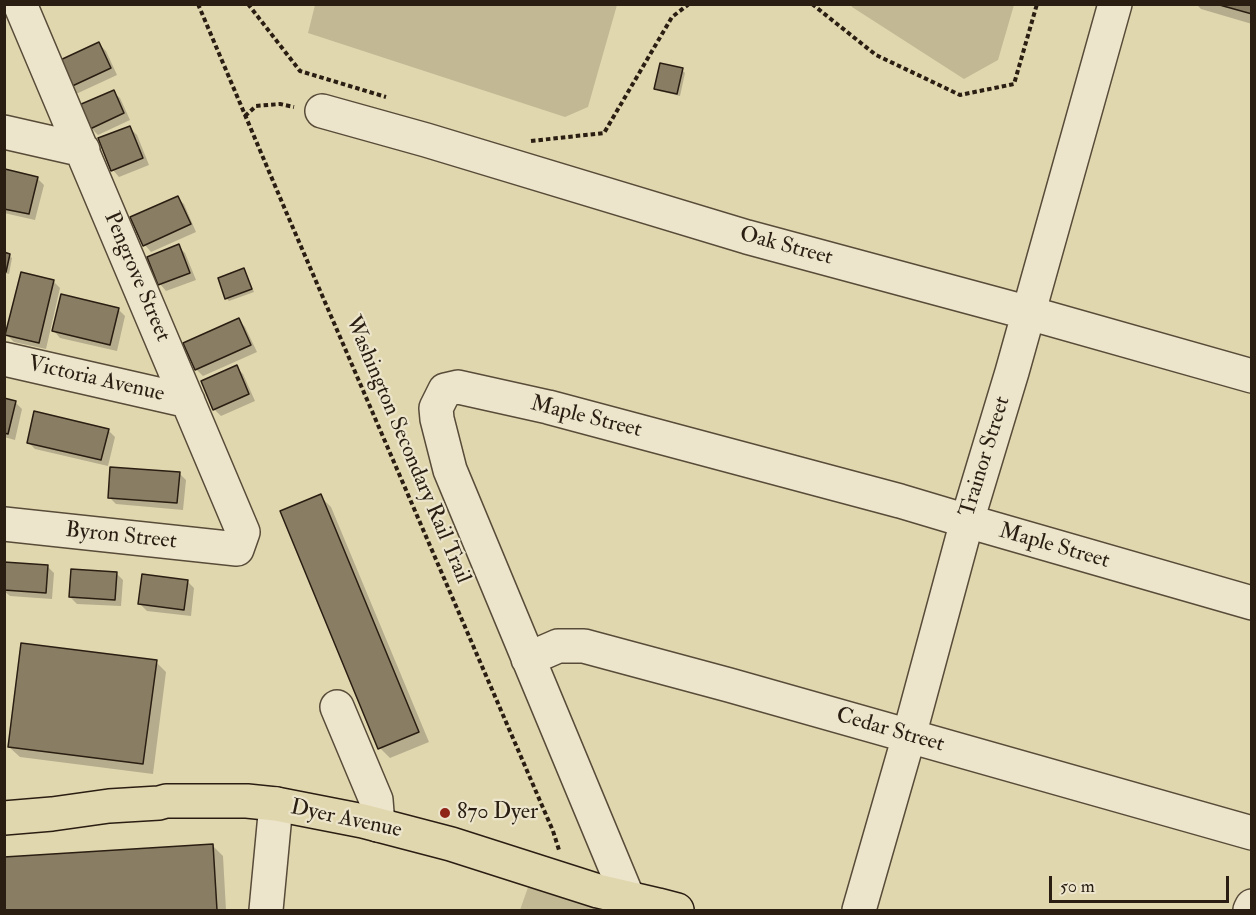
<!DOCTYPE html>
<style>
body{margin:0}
#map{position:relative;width:1256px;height:915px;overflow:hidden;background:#e1d7af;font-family:"IM FELL Double Pica",serif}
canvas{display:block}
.frame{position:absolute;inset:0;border:6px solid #2a1e12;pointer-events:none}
.scale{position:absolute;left:1049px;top:876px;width:180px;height:27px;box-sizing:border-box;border:3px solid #2a1e12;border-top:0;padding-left:8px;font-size:18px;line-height:21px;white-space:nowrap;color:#2a1e12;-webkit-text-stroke:4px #ece5cb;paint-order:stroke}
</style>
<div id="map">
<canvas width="1256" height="915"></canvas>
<div class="frame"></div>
<div class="scale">50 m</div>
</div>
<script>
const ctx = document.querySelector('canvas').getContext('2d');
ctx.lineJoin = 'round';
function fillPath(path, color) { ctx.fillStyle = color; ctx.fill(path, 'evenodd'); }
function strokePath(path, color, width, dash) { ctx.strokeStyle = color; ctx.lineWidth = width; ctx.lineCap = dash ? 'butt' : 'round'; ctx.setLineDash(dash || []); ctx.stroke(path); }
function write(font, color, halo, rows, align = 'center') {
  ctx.font = font + ' "IM FELL Double Pica",serif'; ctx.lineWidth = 4.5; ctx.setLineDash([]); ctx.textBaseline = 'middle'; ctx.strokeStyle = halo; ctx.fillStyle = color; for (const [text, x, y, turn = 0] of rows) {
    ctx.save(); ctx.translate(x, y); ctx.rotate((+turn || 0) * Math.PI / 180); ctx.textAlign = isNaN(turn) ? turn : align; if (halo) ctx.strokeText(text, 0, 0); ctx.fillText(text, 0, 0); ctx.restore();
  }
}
fillPath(new Path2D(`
 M 315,5 L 315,4 L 617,5 L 588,107 L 565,117 L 308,33 Z
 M 851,5 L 1014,5 L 998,60 L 964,79 L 852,7 Z
 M 533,873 L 628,910 L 520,910 Z`), '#c2b894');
fillPath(new Path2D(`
 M 1196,4 L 1252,4 L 1252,24 L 1201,9 Z
 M 99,44 L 106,51 L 117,75 L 76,94 L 69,87 Z
 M 682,70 L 685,73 L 680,96 L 659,91 L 656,88 Z
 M 113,92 L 120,98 L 130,120 L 98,135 L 91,128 Z
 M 130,128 L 137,135 L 149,165 L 119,177 L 113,170 Z
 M 6,171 L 37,178 L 44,185 L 35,220 L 4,213 L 4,177 Z
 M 177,198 L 184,204 L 196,232 L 151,252 L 145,245 Z
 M 178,246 L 185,253 L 196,280 L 166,291 L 160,284 Z
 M 4,254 L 9,255 L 12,258 L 9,274 L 4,273 Z
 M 243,270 L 246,273 L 254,292 L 229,301 L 226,298 Z
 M 53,281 L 60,288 L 46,349 L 14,342 L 7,335 Z
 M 118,309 L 125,316 L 117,351 L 60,338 L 54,331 Z
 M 239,320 L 245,327 L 257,352 L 203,376 L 196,369 Z
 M 236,367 L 243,374 L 255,401 L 221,416 L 214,409 Z
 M 4,400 L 15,402 L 22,409 L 15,440 L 4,437 Z
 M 108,430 L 115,437 L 108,466 L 35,449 L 28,442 Z
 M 179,473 L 186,480 L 183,510 L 116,504 L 109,497 Z
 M 320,496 L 331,507 L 429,742 L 390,758 L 380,748 Z
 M 5,563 L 47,566 L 54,573 L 52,599 L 10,596 L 4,591 Z
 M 116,573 L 123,580 L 121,606 L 77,604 L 70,597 Z
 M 187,581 L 194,588 L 191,616 L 147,611 L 140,604 Z
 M 156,662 L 166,672 L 153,774 L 20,757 L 9,747 Z
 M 212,845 L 223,856 L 226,910 L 4,910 L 4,858 Z`), '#0003');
const building = new Path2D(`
 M 1216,4 L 1252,4 L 1252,14 Z
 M 99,42 L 111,68 L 68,88 L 56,62 Z
 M 660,63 L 683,68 L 677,94 L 654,89 Z
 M 114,90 L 124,113 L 90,129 L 79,105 Z
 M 130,126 L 143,158 L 111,171 L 98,138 Z
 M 5,169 L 38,177 L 29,214 L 4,209 Z
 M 178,196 L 191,224 L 143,246 L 130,217 Z
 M 179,244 L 190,273 L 158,285 L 147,257 Z
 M 4,252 L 10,254 L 6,272 L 4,272 Z
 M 244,268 L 252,289 L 225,299 L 218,278 Z
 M 21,272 L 54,280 L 39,343 L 5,335 Z
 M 61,294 L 119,308 L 110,345 L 52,331 Z
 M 239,318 L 251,345 L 195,370 L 183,343 Z
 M 237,365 L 249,394 L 213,410 L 201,381 Z
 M 4,398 L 16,401 L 8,434 L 4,433 Z
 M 34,411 L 109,429 L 101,460 L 27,443 Z
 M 110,467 L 180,472 L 177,503 L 108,498 Z
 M 321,494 L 419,732 L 378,749 L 280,511 Z
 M 4,562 L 48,565 L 46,593 L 4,590 Z
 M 71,569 L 117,572 L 115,600 L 69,597 Z
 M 142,574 L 188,580 L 184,610 L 138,604 Z
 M 21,643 L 157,660 L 143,764 L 8,747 Z
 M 213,844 L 217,910 L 4,910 L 4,857 Z`);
fillPath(building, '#897e64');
strokePath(building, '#2a1e12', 1.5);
const minor = new Path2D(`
 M 322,111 L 426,140 L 747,237 L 1029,313 L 1252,376
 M 4,132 L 83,150
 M 4,359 L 188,401
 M 4,524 L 237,549 L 243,532 L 20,4
 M 528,659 L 558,646 L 584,646 L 729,685 L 1252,833
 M 337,707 L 376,800 L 378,825
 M 628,898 L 450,470 L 437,419 L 436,408 L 445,390 L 458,387 L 548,407 L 900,501 L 967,521 L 1252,603
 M 266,910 L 276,804
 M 859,910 L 909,736 L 967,521 L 1012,372 L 1115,4
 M 1250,910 L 1252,906`);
const major = new Path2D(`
 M 4,818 L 52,814 L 109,806 L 159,803 L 166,801 L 247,801 L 276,804 L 363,821 L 451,844 L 598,891 L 658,905 L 677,910`);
strokePath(minor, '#584c39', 36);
strokePath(major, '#2a1e12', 36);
strokePath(new Path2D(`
 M 198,4 L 287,214 L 553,831 L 559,850
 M 248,4 L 300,71 L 386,97
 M 812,4 L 876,55 L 960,95 L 1014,84 L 1037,4
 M 245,116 L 256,106 L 280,104 L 294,107
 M 531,141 L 604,133 L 672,17 L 689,4`), '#2a1e12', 4, [4.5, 3]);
strokePath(minor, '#ece5cb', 33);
strokePath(major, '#e1d7af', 33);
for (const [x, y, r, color] of [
 [445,813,6,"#8f2418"]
]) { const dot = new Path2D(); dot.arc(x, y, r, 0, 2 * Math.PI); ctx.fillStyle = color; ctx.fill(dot); strokePath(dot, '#ece5cb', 2); }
write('22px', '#2a1e12', '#ece5cb', [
 ["Oak Street",786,247,15],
 ["Pengrove Street",136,277,67],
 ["Victoria Avenue",96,380,13],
 ["Maple Street",586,418,14],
 ["Washington Secondary Rail Trail",407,450,67],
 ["Trainor Street",986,457,-73],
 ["Byron Street",121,537,6],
 ["Maple Street",1054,547,16],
 ["Cedar Street",890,731,16],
 ["Dyer Avenue",346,820,12]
]);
write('22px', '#2a1e12', '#ece5cb', [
 ["870 Dyer",457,813]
], 'left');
</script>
